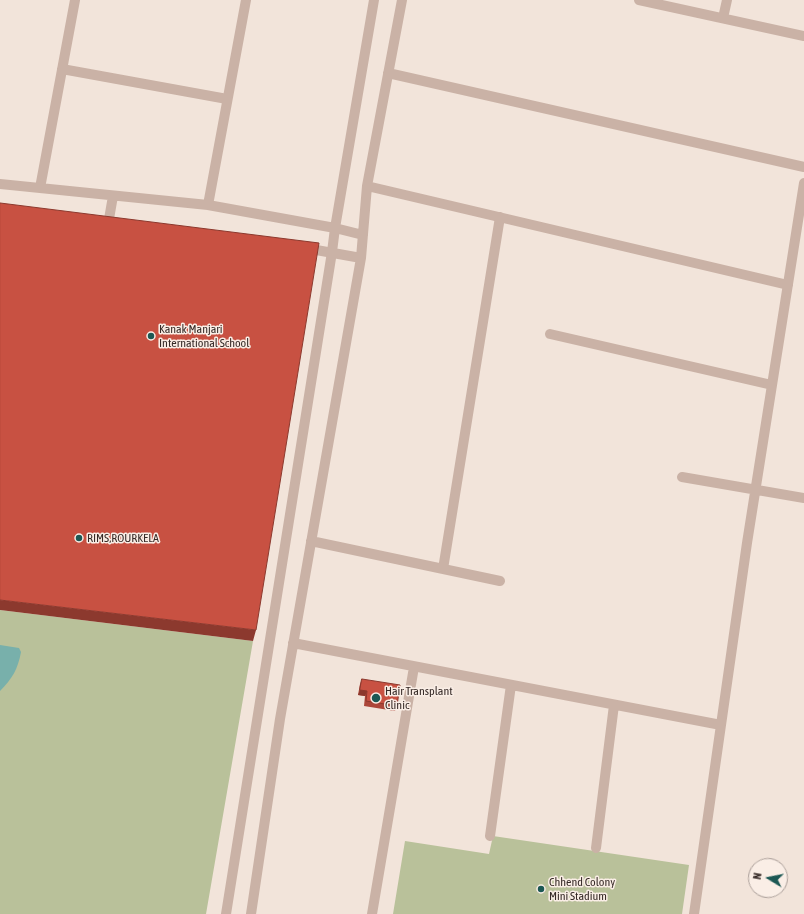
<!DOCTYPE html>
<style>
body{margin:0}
#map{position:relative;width:804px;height:914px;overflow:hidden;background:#f2e4da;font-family:"Asap Condensed",sans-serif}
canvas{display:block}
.north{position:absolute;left:748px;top:858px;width:40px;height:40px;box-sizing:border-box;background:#faeee6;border:1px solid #aca09a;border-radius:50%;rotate:280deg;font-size:11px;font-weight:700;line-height:16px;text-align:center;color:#362a27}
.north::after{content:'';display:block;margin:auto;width:14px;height:18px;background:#1c5854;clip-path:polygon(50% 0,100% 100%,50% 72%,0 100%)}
</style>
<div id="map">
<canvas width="804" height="914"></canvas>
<div class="north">N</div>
</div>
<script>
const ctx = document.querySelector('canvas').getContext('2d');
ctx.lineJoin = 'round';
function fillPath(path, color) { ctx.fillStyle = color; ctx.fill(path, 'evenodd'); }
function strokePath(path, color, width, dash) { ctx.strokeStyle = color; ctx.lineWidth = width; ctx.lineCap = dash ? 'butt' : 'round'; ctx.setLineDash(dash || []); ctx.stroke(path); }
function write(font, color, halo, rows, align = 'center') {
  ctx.font = font + ' "Asap Condensed",sans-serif'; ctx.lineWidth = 3; ctx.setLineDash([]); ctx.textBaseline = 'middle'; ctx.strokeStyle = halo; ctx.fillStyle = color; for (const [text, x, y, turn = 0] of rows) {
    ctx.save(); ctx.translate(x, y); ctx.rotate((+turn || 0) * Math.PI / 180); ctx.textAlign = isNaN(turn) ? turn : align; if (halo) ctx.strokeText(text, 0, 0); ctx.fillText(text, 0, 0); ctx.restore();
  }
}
fillPath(new Path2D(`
 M 0,610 L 253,641 L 206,914 L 0,914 Z
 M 493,836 L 689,865 L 682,914 L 393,914 L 405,841 L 489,854 Z`), '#b9c19a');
fillPath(new Path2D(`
 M 0,645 L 19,648 L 21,652 C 18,669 12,679 0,691 Z`), '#78b0ab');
strokePath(new Path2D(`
 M 639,0 L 804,36
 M 723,18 L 727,0
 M 62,69 L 227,99
 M 388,73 L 804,167
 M 0,184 L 208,205 L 335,228 L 363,235
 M 367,186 L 788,285
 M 40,188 L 75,0
 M 208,205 L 246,0
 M 109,219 L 113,196
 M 305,248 L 361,258
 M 550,334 L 772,385
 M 682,477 L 804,498
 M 311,541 L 500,581
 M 443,569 L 500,217
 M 293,643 L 721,725
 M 490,836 L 511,685
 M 596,848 L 614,705
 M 226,914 L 332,252 L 335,228 L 374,0
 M 251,914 L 280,719 L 361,258 L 367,186 L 402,0
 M 372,914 L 414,667
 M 694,914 L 747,543 L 804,183`), '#cab2a6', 10);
fillPath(new Path2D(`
 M 362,679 L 397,706 L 395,711 L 364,706 L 365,696 L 358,695 L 360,684 Z`), '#ac4639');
fillPath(new Path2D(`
 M 0,600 L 256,630 L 253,641 L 0,610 Z
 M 360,690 L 367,691 L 365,696 L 358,695 Z`), '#8c392e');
const building = new Path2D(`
 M 0,203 L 319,243 L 256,630 L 0,600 Z
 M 362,679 L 400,685 L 397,706 L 366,701 L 367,691 L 360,690 Z`);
fillPath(building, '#c85142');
strokePath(building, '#8c392e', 1);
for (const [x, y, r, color] of [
 [151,336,4,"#1c5854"],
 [79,538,4,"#1c5854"],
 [376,698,5,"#1c5854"],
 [541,889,4,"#1c5854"]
]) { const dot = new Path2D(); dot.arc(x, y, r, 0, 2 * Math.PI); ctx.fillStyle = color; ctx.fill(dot); strokePath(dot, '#faeee6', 1.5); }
write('12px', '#362a27', '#faeee6', [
 ["Kanak Manjari",159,329],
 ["International School",159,343],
 ["RIMS,ROURKELA",87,538],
 ["Hair Transplant",385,691],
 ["Clinic",385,705],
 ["Chhend Colony",549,882],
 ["Mini Stadium",549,896]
], 'left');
</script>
